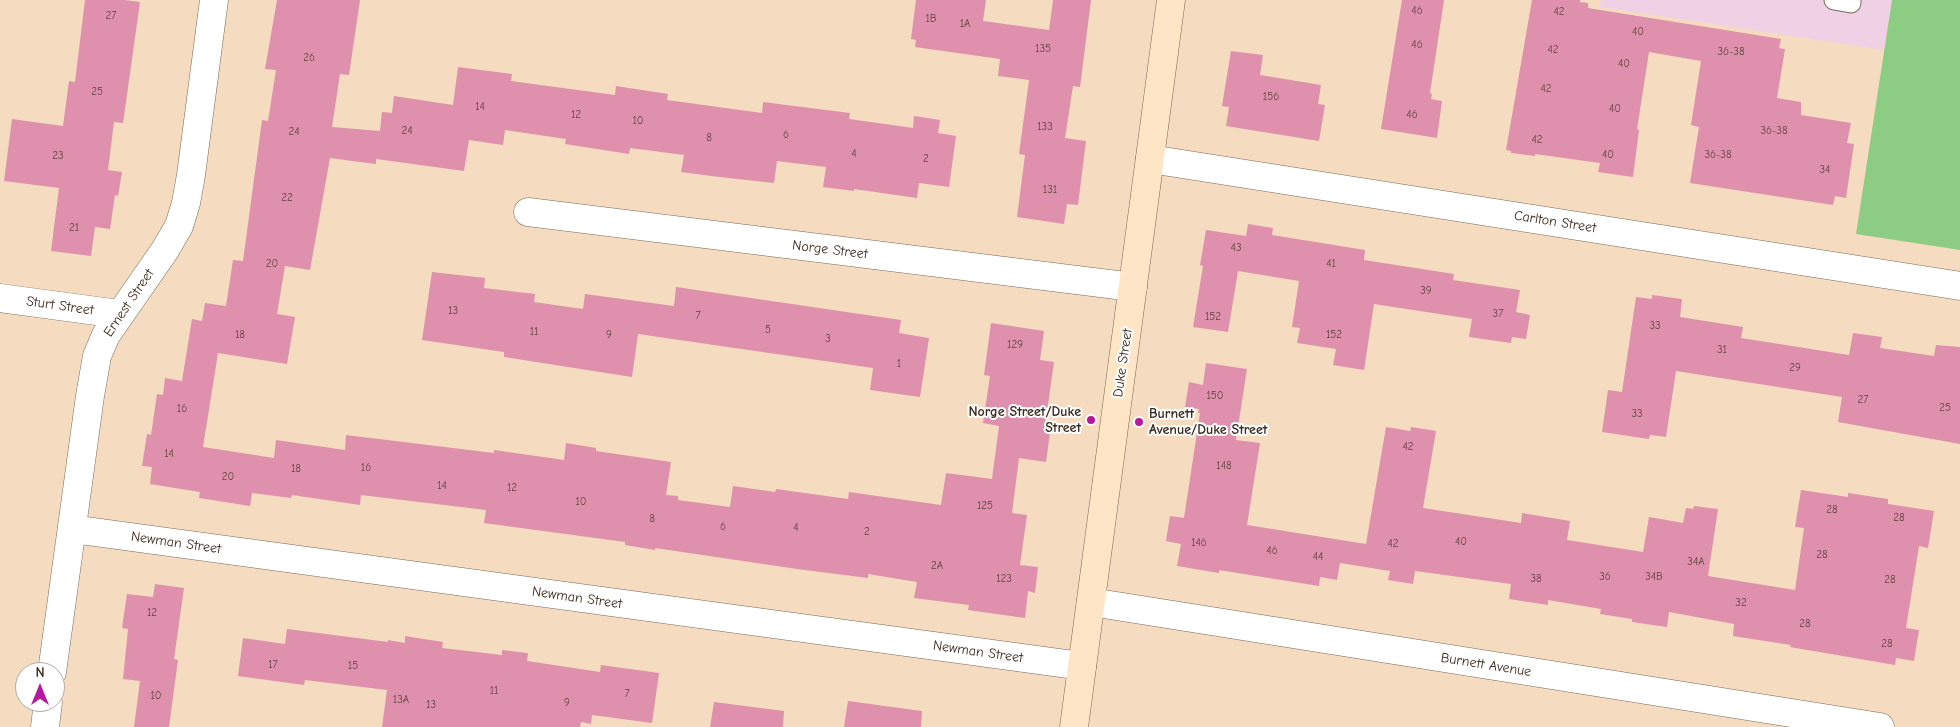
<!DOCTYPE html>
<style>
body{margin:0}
#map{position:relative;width:1960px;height:727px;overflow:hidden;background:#f5dcc0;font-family:"Comic Neue",sans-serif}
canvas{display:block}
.north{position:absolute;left:15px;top:662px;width:50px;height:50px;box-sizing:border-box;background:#fff;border:1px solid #b1aaa5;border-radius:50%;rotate:0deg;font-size:14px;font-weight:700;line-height:20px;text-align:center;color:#3b2a1e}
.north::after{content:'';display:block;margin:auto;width:18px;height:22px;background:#b5179e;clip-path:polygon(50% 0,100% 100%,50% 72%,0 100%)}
</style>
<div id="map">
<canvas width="1960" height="727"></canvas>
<div class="north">N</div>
</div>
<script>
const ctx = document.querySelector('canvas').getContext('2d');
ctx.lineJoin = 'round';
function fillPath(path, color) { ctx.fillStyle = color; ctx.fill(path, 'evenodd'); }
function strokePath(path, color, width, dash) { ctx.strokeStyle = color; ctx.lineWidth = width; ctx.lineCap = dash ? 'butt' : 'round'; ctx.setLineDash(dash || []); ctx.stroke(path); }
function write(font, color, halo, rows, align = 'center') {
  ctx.font = font + ' "Comic Neue",sans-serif'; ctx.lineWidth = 4; ctx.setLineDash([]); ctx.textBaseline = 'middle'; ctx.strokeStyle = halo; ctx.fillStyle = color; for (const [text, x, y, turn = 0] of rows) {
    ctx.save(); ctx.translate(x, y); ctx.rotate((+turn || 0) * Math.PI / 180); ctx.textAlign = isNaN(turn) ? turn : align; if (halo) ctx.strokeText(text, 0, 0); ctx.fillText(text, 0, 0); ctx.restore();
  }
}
fillPath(new Path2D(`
 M 1601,0 L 1892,0 L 1884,50 L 1600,7 Z`), '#f0d0e4');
fillPath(new Path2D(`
 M 1892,0 L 1960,0 L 1960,250 L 1856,234 Z`), '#8dcc83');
fillPath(new Path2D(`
 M 85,0 L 125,0 L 140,2 L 123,123 L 114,122 L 108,170 L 122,172 L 118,196 L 115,195 L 110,229 L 95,227 L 91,256 L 51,251 L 59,188 L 4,181 L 12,119 L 63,126 L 69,81 L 75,82 Z
 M 277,0 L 360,0 L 349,75 L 340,74 L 332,127 L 380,131 L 382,112 L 392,113 L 394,96 L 453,105 L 458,67 L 512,74 L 511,81 L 615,95 L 616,86 L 668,94 L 667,100 L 762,113 L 763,102 L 850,113 L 849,119 L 913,128 L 914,116 L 940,120 L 938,133 L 956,136 L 949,187 L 919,183 L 917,198 L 854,189 L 854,191 L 823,187 L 826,167 L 777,161 L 774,183 L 711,176 L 681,172 L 684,155 L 630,148 L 629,154 L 565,144 L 566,139 L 505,130 L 503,145 L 469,140 L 464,171 L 376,159 L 376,164 L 330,158 L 310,270 L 285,266 L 277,314 L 295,317 L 287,364 L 218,353 L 203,447 L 274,458 L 276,440 L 345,450 L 346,435 L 494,453 L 494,450 L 564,460 L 566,443 L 596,448 L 596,451 L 671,462 L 666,495 L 678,496 L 678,500 L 730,507 L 733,486 L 775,492 L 776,489 L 848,499 L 849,492 L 941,505 L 946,473 L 992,479 L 999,426 L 983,423 L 990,376 L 984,375 L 991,323 L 1044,331 L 1040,360 L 1054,362 L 1044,432 L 1050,433 L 1046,462 L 1019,458 L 1012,513 L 1027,515 L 1020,565 L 1038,567 L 1035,593 L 1028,591 L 1025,618 L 968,610 L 969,605 L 914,598 L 917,582 L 868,574 L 868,578 L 797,569 L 655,548 L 655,550 L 625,545 L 625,542 L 484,523 L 486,510 L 361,495 L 360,505 L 292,495 L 291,498 L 252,493 L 250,506 L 199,498 L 200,492 L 150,484 L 152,467 L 142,466 L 147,434 L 151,435 L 157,394 L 163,395 L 165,378 L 182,381 L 192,319 L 202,321 L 205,303 L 226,306 L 233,260 L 243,261 L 262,120 L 268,121 L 276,70 L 265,69 Z
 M 916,0 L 986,0 L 983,21 L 1049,30 L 1053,0 L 1091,0 L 1080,87 L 1073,86 L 1065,138 L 1086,141 L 1078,205 L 1067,204 L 1064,224 L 1017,217 L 1025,155 L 1019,154 L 1029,80 L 998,76 L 1000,59 L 915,47 L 916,40 L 911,39 Z
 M 1402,0 L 1444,0 L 1430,93 L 1432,94 L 1431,99 L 1442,101 L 1437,138 L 1381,129 Z
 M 1532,0 L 1580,0 L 1580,2 L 1588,3 L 1588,8 L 1781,39 L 1779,48 L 1785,49 L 1777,98 L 1801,102 L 1801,115 L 1851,123 L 1847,143 L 1854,144 L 1846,198 L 1835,196 L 1833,205 L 1690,183 L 1699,127 L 1691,125 L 1701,61 L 1649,52 L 1637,129 L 1639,130 L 1633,177 L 1598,172 L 1600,163 L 1535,154 L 1535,156 L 1511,153 L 1511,151 L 1506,150 Z
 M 1231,51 L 1263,55 L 1260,75 L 1321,85 L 1318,104 L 1325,105 L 1319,141 L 1226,126 L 1229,107 L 1222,106 Z
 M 1248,224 L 1273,228 L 1272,235 L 1365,250 L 1364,260 L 1454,274 L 1453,280 L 1520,290 L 1516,312 L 1530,315 L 1526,339 L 1512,337 L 1511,343 L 1469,337 L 1472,319 L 1374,304 L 1364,370 L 1333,365 L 1336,349 L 1297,343 L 1300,328 L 1292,327 L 1299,281 L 1238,271 L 1228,332 L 1193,327 L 1203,266 L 1200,265 L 1206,230 L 1246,236 Z
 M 432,272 L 485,278 L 484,288 L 535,294 L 534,302 L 583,309 L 585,294 L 674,306 L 676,287 L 901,320 L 899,333 L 929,338 L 920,397 L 870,390 L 873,368 L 638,334 L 632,377 L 504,357 L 504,352 L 422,340 Z
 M 1652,295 L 1682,299 L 1680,317 L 1743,327 L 1741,338 L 1849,355 L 1853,333 L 1882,337 L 1880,348 L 1934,356 L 1936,345 L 1960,347 L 1960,444 L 1838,422 L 1842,397 L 1676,371 L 1666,437 L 1650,435 L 1649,439 L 1602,432 L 1608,390 L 1622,392 L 1636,297 L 1652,299 Z
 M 1206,363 L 1247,369 L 1236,440 L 1260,443 L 1247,525 L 1366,544 L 1386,427 L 1410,431 L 1411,427 L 1436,431 L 1423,508 L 1521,523 L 1522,513 L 1570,521 L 1567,540 L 1643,552 L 1649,517 L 1683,523 L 1686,508 L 1693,509 L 1694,506 L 1718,509 L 1708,576 L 1795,590 L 1804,528 L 1795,527 L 1801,490 L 1848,497 L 1848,493 L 1888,499 L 1888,504 L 1934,511 L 1928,548 L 1919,546 L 1906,628 L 1919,630 L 1914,661 L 1896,658 L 1895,665 L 1790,647 L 1791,645 L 1733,636 L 1734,624 L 1669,612 L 1667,627 L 1632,622 L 1632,619 L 1600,614 L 1601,609 L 1548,600 L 1548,605 L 1509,599 L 1511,584 L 1415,571 L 1413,584 L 1388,580 L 1390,571 L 1340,563 L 1337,580 L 1320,577 L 1319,586 L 1219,570 L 1219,573 L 1177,566 L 1181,544 L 1166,541 L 1170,516 L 1184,518 L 1200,413 L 1198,413 L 1199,409 L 1185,407 L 1189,382 L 1203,385 Z
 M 155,584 L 184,588 L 174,659 L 178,660 L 169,727 L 134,727 L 140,681 L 123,679 L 128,629 L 122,628 L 127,594 L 153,597 Z
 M 287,629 L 388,642 L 388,640 L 405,643 L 405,636 L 443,642 L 442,648 L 502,655 L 502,650 L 528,653 L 527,661 L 600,672 L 601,665 L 659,673 L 652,723 L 592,715 L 591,724 L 581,722 L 580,727 L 382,727 L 387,690 L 305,680 L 304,685 L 238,676 L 243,638 L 285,644 Z
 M 848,701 L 922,711 L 921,727 L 844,727 Z
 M 714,702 L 784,711 L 783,727 L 710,727 Z`), '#de90ac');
const lane = new Path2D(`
 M 1834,0 L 1851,3 L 1851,0`);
const street = new Path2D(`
 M 1150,159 L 1960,286
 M 528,212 L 1133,287
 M 0,298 L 119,314
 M 72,529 L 1082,666
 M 1091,602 L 1880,727
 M 52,672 L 90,396 L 97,356 L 106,335 L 165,250 L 179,226 L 186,203 L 191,175 L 214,0
 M 45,727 L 48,702`);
const secondary = new Path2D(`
 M 1074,727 L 1171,0`);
strokePath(lane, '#7c6857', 21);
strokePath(street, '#7c6857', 29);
strokePath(secondary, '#7c6857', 29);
strokePath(lane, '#fff', 19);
strokePath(street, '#fff', 28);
strokePath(secondary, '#fde5c5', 28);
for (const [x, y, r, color] of [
 [1091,420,5,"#b5179e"],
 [1139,422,5,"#b5179e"]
]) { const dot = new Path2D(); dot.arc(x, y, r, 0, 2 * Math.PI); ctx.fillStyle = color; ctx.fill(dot); strokePath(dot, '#fff', 2); }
write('11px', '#644442', null, [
 ["46",1417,11],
 ["42",1559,12],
 ["27",111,16],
 ["1B",931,19],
 ["1A",965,24],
 ["40",1638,32],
 ["46",1417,45],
 ["135",1043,49],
 ["42",1553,50],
 ["36-38",1731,52],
 ["26",309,58],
 ["40",1624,64],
 ["42",1546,89],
 ["25",97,92],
 ["156",1271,97],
 ["14",480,107],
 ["40",1615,109],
 ["12",576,115],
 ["46",1412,115],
 ["10",638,121],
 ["133",1045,127],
 ["24",407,131],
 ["36-38",1774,131],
 ["24",294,132],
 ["6",786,135],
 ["8",709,138],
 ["42",1537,140],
 ["4",854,154],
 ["40",1608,155],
 ["36-38",1718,155],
 ["23",58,156],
 ["2",926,159],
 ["34",1825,170],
 ["131",1050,190],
 ["22",287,198],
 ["21",74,228],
 ["43",1236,248],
 ["20",272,264],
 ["41",1331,264],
 ["39",1426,291],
 ["13",453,311],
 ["37",1498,314],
 ["7",698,316],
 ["152",1213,317],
 ["33",1655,326],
 ["5",768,330],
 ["11",534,332],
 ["18",240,335],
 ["9",609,335],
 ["152",1334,335],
 ["3",828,339],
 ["129",1015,345],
 ["31",1722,350],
 ["1",899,364],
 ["29",1795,368],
 ["150",1215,396],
 ["27",1863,400],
 ["25",1945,408],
 ["16",182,409],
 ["33",1637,414],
 ["42",1408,447],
 ["14",169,454],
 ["148",1224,466],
 ["16",366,468],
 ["18",296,469],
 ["20",228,477],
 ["14",442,486],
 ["12",512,488],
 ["10",581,502],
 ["125",985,506],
 ["28",1832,510],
 ["28",1899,518],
 ["8",652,519],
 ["6",723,527],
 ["4",796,528],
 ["2",867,532],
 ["40",1461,542],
 ["146",1199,543],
 ["42",1393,544],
 ["46",1272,551],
 ["28",1822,555],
 ["44",1318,557],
 ["34A",1696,562],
 ["2A",937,566],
 ["36",1605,577],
 ["34B",1654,577],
 ["123",1004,579],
 ["38",1536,579],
 ["28",1890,580],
 ["32",1741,603],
 ["12",152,613],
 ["28",1805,624],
 ["28",1887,644],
 ["17",273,665],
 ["15",353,666],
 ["11",494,691],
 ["7",627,694],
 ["10",156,696],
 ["13A",401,700],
 ["9",567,703],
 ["13",431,705]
]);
write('14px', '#3b2a1e', '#fff', [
 ["Carlton Street",1555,222,9],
 ["Norge Street",830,250,7],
 ["Ernest Street",129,303,-56],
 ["Sturt Street",60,306,8],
 ["Duke Street",1123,363,-82],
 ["Newman Street",176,543,8],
 ["Newman Street",577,598,8],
 ["Newman Street",978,652,8],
 ["Burnett Avenue",1486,665,9]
]);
write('bold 14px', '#3b2a1e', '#fff', [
 ["Norge Street/Duke",1081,412],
 ["Street",1081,428],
 ["Burnett",1149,414,"left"],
 ["Avenue/Duke Street",1149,430,"left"]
], 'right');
</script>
